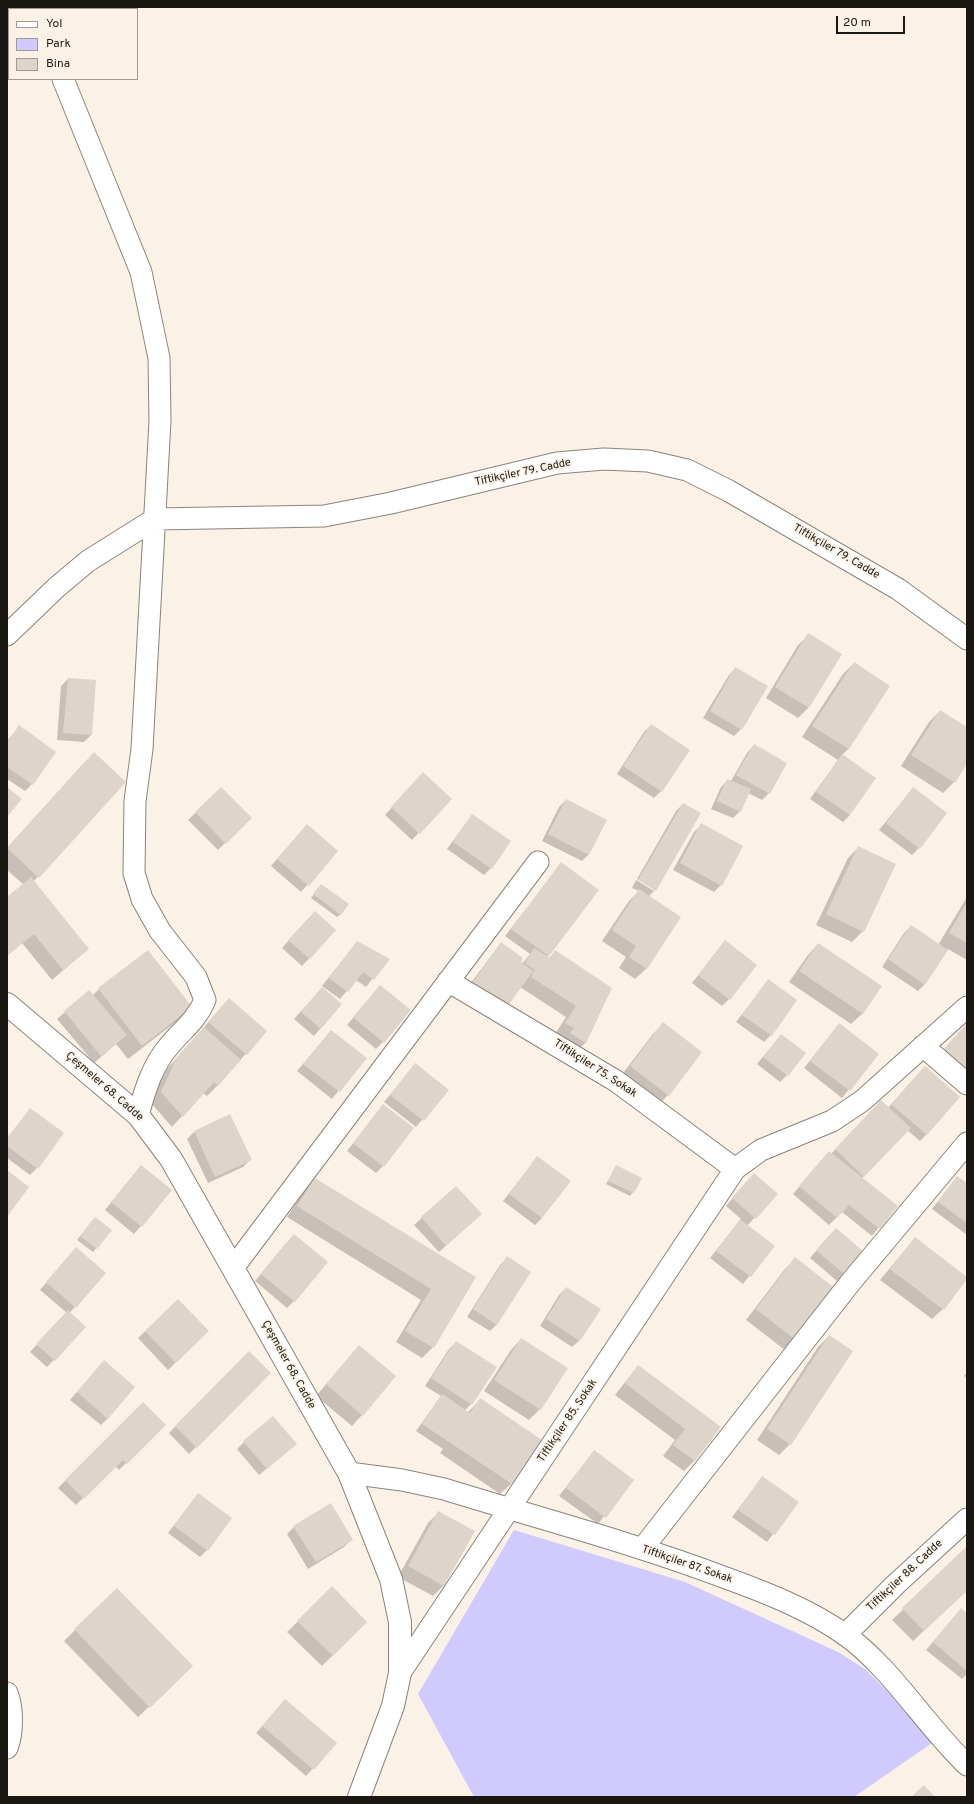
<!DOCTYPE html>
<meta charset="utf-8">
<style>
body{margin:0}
#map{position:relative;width:974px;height:1804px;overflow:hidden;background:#faf1e7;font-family:Overpass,sans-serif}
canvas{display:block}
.frame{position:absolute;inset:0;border:8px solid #1a1713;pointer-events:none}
.legend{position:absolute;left:8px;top:8px;width:130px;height:72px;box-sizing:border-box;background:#faf1e7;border:1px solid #a09a92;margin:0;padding:5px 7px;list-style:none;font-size:12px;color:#1a1713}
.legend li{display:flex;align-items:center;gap:8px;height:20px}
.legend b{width:20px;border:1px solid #a09a92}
.scale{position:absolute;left:836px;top:16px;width:69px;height:18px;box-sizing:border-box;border:2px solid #1a1713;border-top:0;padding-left:5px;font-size:12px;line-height:14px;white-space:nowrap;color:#1a1713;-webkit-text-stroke:3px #faf1e7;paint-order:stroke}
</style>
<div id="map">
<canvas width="974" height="1804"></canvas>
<div class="frame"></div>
<ul class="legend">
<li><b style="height:5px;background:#fff"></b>Yol</li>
<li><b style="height:11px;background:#d0caff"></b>Park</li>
<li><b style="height:11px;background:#ddd4cb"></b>Bina</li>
</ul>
<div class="scale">20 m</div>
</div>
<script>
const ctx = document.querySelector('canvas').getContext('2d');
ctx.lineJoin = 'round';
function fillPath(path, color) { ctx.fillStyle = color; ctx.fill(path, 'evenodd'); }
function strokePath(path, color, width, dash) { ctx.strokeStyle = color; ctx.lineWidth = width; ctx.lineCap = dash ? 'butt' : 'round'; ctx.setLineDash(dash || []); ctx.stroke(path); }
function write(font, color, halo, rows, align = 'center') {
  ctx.font = font + ' Overpass,sans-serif'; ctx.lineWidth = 3.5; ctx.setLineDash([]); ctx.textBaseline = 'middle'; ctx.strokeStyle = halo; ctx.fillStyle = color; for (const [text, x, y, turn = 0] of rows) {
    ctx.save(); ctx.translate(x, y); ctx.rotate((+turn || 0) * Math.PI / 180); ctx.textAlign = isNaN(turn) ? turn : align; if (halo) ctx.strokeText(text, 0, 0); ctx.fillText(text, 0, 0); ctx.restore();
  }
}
fillPath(new Path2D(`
 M 514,1530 L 685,1582 L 838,1652 L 865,1669 L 892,1696 L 932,1743 L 854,1797 L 474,1797 L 418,1694 Z`), '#d0caff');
fillPath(new Path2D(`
 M 809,635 L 809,707 L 798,718 L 766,698 L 798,645 Z
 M 854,663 L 889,686 L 848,749 L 842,755 L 850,815 L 843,822 L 810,799 L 838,760 L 802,737 L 843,674 Z
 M 736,668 L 741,729 L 734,736 L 703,718 L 729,675 Z
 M 68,679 L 91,735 L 84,742 L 57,740 L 61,686 Z
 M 940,711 L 967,728 L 967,762 L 954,782 L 943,793 L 901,766 L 929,722 Z
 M 651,725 L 688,750 L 661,791 L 654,798 L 617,774 L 644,732 Z
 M 19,727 L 32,784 L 25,791 L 7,779 L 7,741 Z
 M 754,745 L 769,793 L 762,800 L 748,793 L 740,811 L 733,818 L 711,809 L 721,787 L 728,780 L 731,781 L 747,753 Z
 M 83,764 L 125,782 L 33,882 L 88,949 L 52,980 L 22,943 L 7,956 L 7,898 L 24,885 L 7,870 L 7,848 Z
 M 416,781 L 450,799 L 412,840 L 385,815 Z
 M 221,788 L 250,818 L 218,850 L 188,820 Z
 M 913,788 L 919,848 L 912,855 L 879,830 Z
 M 566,800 L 589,854 L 582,861 L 542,841 L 559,807 Z
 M 683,804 L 655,890 L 655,891 L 655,889 L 637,879 L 676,811 Z
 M 472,815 L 491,868 L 484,875 L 447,849 Z
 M 701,825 L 721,885 L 714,892 L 673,870 L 694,832 Z
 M 300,833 L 337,851 L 301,892 L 271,866 Z
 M 858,848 L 863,931 L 852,942 L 816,925 L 848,858 Z
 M 561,864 L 549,955 L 547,957 L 548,959 L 555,952 L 611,989 L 586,1042 L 575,1053 L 555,1034 L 566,1017 L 520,987 L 464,992 L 501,943 L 522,964 L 530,954 L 505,936 Z
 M 636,880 L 654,891 L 648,897 L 680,918 L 646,969 L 635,979 L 619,968 L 626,957 L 602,941 L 629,901 L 639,891 L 632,888 Z
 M 321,885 L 341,914 L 337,917 L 311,898 Z
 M 967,897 L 967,960 L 948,949 L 925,984 L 918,991 L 882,967 L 904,933 L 911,926 L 938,945 Z
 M 308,919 L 335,930 L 302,966 L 282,948 Z
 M 357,942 L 388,959 L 366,987 L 356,980 L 340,999 L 322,986 Z
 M 725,942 L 729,999 L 722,1006 L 692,983 Z
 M 818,944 L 880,986 L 862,1014 L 851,1024 L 789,982 L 808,955 Z
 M 768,981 L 771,1035 L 764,1042 L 736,1022 Z
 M 380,986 L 383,1042 L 376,1049 L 347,1025 Z
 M 322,988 L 341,1004 L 314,1036 L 294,1019 Z
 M 99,989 L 191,1007 L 177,1021 L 128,1059 L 116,1044 L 94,1063 L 57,1019 L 89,991 L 93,995 Z
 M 229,999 L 266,1031 L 218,1085 L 207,1096 L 203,1093 L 172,1127 L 151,1103 L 167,1069 Z
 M 663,1024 L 668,1095 L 658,1106 L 620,1077 L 653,1034 Z
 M 839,1024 L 877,1054 L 842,1098 L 804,1068 Z
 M 331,1031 L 365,1058 L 332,1099 L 297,1071 Z
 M 781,1035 L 787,1075 L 780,1082 L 757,1064 Z
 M 415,1065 L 447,1090 L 416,1127 L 384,1102 Z
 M 918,1074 L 927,1134 L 920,1141 L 907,1130 L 862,1178 L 896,1206 L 872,1236 L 842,1212 L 829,1225 L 793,1194 L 829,1152 L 831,1154 L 871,1112 L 888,1108 Z
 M 30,1110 L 37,1168 L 30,1175 L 7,1158 L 7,1138 Z
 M 377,1113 L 383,1166 L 376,1173 L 347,1151 Z
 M 194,1132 L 250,1160 L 243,1167 L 208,1183 L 187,1139 Z
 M 537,1158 L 542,1218 L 535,1225 L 503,1201 Z
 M 141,1166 L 171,1191 L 134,1234 L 105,1210 Z
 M 616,1167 L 633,1192 L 630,1196 L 606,1184 Z
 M 957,1177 L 967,1184 L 967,1235 L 932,1209 Z
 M 315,1179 L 475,1277 L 433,1347 L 422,1358 L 396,1342 L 421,1300 L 287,1217 L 305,1190 Z
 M 747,1181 L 776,1194 L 747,1226 L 773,1246 L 743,1284 L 710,1258 L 741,1219 L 726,1206 Z
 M 456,1187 L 473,1221 L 439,1252 L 414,1225 Z
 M 92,1221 L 111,1230 L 93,1252 L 77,1240 Z
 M 829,1236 L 862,1252 L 837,1281 L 810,1258 Z
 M 915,1238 L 943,1309 L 932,1319 L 880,1280 Z
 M 287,1242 L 294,1301 L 287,1308 L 255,1281 Z
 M 69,1256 L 75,1307 L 69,1313 L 85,1327 L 47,1367 L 30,1352 L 67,1313 L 40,1290 Z
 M 507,1258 L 497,1324 L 490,1331 L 467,1317 L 500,1265 Z
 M 795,1259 L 835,1290 L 785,1350 L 746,1320 L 785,1269 Z
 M 566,1288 L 580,1340 L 572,1347 L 540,1326 L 559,1295 Z
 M 178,1300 L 201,1338 L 168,1370 L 138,1338 Z
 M 829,1336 L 790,1444 L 779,1455 L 757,1440 L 818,1347 Z
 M 521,1339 L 540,1409 L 529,1420 L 484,1391 L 511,1350 Z
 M 456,1342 L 471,1404 L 465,1410 L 468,1412 L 480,1400 L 541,1440 L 511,1484 L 500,1494 L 440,1453 L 443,1449 L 416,1431 L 441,1396 L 425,1386 L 449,1349 Z
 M 359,1346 L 362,1415 L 352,1426 L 316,1396 Z
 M 249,1353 L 270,1373 L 189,1454 L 169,1433 Z
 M 638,1366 L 720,1427 L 694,1461 L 684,1471 L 663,1456 L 675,1440 L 615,1395 Z
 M 97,1369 L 108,1418 L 101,1425 L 70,1400 Z
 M 967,1372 L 967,1378 L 964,1376 Z
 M 143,1403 L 165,1425 L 119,1470 L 115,1466 L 76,1505 L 58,1488 Z
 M 244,1442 L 296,1444 L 259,1475 L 237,1449 Z
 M 594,1451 L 633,1480 L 598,1524 L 559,1496 Z
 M 762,1478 L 797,1502 L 767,1542 L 732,1517 Z
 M 198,1494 L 207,1550 L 200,1557 L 168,1533 Z
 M 439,1512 L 444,1585 L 433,1596 L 398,1577 L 428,1523 Z
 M 294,1527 L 351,1540 L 344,1547 L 308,1569 L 287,1534 Z
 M 967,1548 L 967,1590 L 913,1641 L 892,1620 Z
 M 332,1588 L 366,1622 L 322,1666 L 287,1632 Z
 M 117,1589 L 181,1677 L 138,1717 L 64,1641 Z
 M 967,1615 L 967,1674 L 962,1679 L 926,1650 L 954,1617 Z
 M 279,1708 L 335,1744 L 306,1776 L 256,1733 Z`), '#0003');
fillPath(new Path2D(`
 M 808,633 L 842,654 L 809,708 L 775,687 Z
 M 854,662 L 890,686 L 849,749 L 812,726 Z
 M 735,667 L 768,686 L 742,730 L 710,711 Z
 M 68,678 L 96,680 L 92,735 L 63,733 Z
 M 940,710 L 967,727 L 967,764 L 955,783 L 911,755 Z
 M 651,724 L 690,750 L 662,792 L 623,766 Z
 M 19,725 L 56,752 L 33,785 L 7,767 L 7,743 Z
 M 754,744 L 787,763 L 770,794 L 736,775 Z
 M 94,752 L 126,782 L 39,878 L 7,848 Z
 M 842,754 L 876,778 L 850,815 L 816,792 Z
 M 423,772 L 452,799 L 420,834 L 391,807 Z
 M 727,779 L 751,789 L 741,812 L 717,801 Z
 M 7,787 L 22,799 L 7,817 Z
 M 221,787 L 252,818 L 226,844 L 195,812 Z
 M 913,787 L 947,813 L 920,849 L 886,823 Z
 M 566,799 L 607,820 L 589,855 L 548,834 Z
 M 683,803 L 701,813 L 656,891 L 638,880 Z
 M 472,814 L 511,841 L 492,869 L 453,842 Z
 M 701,823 L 743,846 L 722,886 L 680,863 Z
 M 307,824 L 338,851 L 309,886 L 277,859 Z
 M 858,846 L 896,864 L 864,932 L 826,914 Z
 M 561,862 L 599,890 L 549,956 L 511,929 Z
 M 31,877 L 89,949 L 63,970 L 34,934 L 7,956 L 7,897 Z
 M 321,884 L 349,904 L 341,915 L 313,894 Z
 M 639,889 L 681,917 L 647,969 L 629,957 L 636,946 L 612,930 Z
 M 967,902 L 967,943 L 949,933 Z
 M 315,911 L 336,930 L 310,959 L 288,940 Z
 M 911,925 L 948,950 L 925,985 L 888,959 Z
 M 725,940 L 757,965 L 730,1000 L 698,975 Z
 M 357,941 L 390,959 L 374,980 L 363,972 L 348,992 L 329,978 Z
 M 501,942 L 523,958 L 521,962 L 533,971 L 505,1010 L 471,985 Z
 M 818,943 L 882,986 L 863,1014 L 799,971 Z
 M 534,948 L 550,958 L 555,950 L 612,988 L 586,1043 L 570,1033 L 574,1028 L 565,1023 L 576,1006 L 531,977 L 535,970 L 525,963 Z
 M 148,950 L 192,1007 L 142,1046 L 98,988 Z
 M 768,979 L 797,1000 L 772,1036 L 742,1015 Z
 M 380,985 L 411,1010 L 384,1043 L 353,1017 Z
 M 322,987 L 342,1004 L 321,1029 L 301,1012 Z
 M 89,990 L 127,1035 L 101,1056 L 64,1011 Z
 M 229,998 L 267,1031 L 247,1055 L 208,1022 Z
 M 663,1022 L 702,1052 L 669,1096 L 630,1066 Z
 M 839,1023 L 879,1054 L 850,1091 L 810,1061 Z
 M 967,1023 L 967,1074 L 941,1052 Z
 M 204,1027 L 241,1060 L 218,1086 L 214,1082 L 183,1117 L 161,1092 L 177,1057 Z
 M 331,1030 L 367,1058 L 340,1092 L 303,1064 Z
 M 781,1034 L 806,1053 L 788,1076 L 763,1057 Z
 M 415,1063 L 449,1090 L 424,1121 L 390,1095 Z
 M 925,1066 L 960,1097 L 927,1135 L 891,1104 Z
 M 881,1100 L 911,1128 L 864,1177 L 835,1149 Z
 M 383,1104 L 414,1128 L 384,1167 L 353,1143 Z
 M 30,1108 L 64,1133 L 38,1169 L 7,1146 L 7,1139 Z
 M 230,1114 L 252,1160 L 215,1177 L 194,1131 Z
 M 829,1151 L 898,1206 L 880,1229 L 849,1205 L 837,1218 L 799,1186 Z
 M 537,1156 L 571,1181 L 542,1218 L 509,1194 Z
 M 141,1165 L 172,1190 L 142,1227 L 111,1202 Z
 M 616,1165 L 642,1178 L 634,1193 L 608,1181 Z
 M 7,1170 L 29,1187 L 7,1217 Z
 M 754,1173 L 778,1194 L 756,1219 L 732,1198 Z
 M 957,1176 L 967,1183 L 967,1223 L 938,1202 Z
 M 315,1178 L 476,1277 L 434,1348 L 405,1331 L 431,1289 L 297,1206 Z
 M 456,1186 L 482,1214 L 446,1246 L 421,1217 Z
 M 95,1217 L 112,1230 L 97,1249 L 80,1236 Z
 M 740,1219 L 775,1246 L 751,1277 L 716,1251 Z
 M 836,1228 L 864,1252 L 844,1274 L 816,1250 Z
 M 294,1234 L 328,1262 L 295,1302 L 261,1274 Z
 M 915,1237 L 967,1277 L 967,1279 L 944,1310 L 890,1269 Z
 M 76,1247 L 106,1273 L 76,1308 L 46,1282 Z
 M 507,1256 L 531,1272 L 497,1325 L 473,1309 Z
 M 795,1257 L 837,1290 L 797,1341 L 756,1309 Z
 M 566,1287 L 601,1309 L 580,1341 L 546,1319 Z
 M 178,1299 L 209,1331 L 176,1363 L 145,1331 Z
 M 68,1310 L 86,1327 L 55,1361 L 36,1344 Z
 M 829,1335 L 853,1351 L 791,1445 L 767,1429 Z
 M 521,1338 L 568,1368 L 541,1410 L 494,1380 Z
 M 456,1341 L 497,1367 L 472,1405 L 431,1378 Z
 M 359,1345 L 396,1376 L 363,1416 L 326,1384 Z
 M 249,1351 L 271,1373 L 197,1448 L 175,1426 Z
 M 104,1360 L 135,1387 L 108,1419 L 77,1392 Z
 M 638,1365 L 721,1427 L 695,1461 L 673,1445 L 685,1429 L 625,1383 Z
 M 442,1394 L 470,1413 L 480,1398 L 542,1440 L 512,1484 L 422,1424 Z
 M 143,1402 L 166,1425 L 127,1464 L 123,1460 L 84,1499 L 65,1480 Z
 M 273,1416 L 297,1444 L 267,1469 L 243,1441 Z
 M 594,1450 L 634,1480 L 606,1518 L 566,1488 Z
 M 762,1476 L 799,1502 L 775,1535 L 738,1510 Z
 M 198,1493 L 232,1518 L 208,1551 L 174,1526 Z
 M 331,1503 L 353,1540 L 316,1562 L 293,1526 Z
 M 438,1511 L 475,1531 L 444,1586 L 408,1566 Z
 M 967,1546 L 967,1591 L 924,1631 L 902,1608 Z
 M 332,1586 L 367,1622 L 333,1656 L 297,1621 Z
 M 117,1588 L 193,1666 L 150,1708 L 74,1629 Z
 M 961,1608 L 967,1613 L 967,1671 L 933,1642 Z
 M 285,1699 L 337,1743 L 314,1770 L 262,1726 Z
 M 924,1785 L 935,1797 L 911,1797 Z`), '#ddd4cb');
const minor = new Path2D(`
 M 32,7 L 33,9
 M 63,79 L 141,272 L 159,358 L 160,421 L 142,749 L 135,801 L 134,873 L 142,899 L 160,931 L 196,977 L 205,1000 C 196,1021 183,1029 169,1046 C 152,1066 145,1090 138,1115
 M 7,635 L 57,587 L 88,561 L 155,519 L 324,516 L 391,503 L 557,463 L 604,459 L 648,461 L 687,470 L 729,491 L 898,589 L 967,639
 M 448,981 L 616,1081 L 735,1169
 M 923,1046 L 967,1084
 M 233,1268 L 538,862
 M 349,1473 L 402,1480 L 444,1489 C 538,1518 634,1543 726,1578 C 767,1593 808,1609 844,1634 C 891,1667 925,1725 967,1765
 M 642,1549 L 850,1283 L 967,1143
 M 845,1635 L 895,1585 L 967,1519
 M 400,1673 L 735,1169 L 761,1150 L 832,1121 L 862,1101 L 967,1007
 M 7,1693 C 13,1708 13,1733 7,1748`);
const tertiary = new Path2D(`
 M 7,1004 L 138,1115 L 171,1159 L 349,1473 L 391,1579 L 400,1622 L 400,1673 L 393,1706 L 359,1797`);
strokePath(minor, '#8c847b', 23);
strokePath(tertiary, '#8c847b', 24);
strokePath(minor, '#fff', 21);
strokePath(tertiary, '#fff', 22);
write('11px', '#1a1713', '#faf1e7', [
 ["Tiftikçiler 79. Cadde",523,473,-12],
 ["Tiftikçiler 79. Cadde",836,552,30],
 ["Tiftikçiler 75. Sokak",595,1069,33],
 ["Çeşmeler 68. Cadde",104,1087,41],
 ["Çeşmeler 68. Cadde",288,1365,61],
 ["Tiftikçiler 85. Sokak",568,1421,-56],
 ["Tiftikçiler 87. Sokak",687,1565,19],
 ["Tiftikçiler 88. Cadde",905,1576,-43]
]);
</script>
